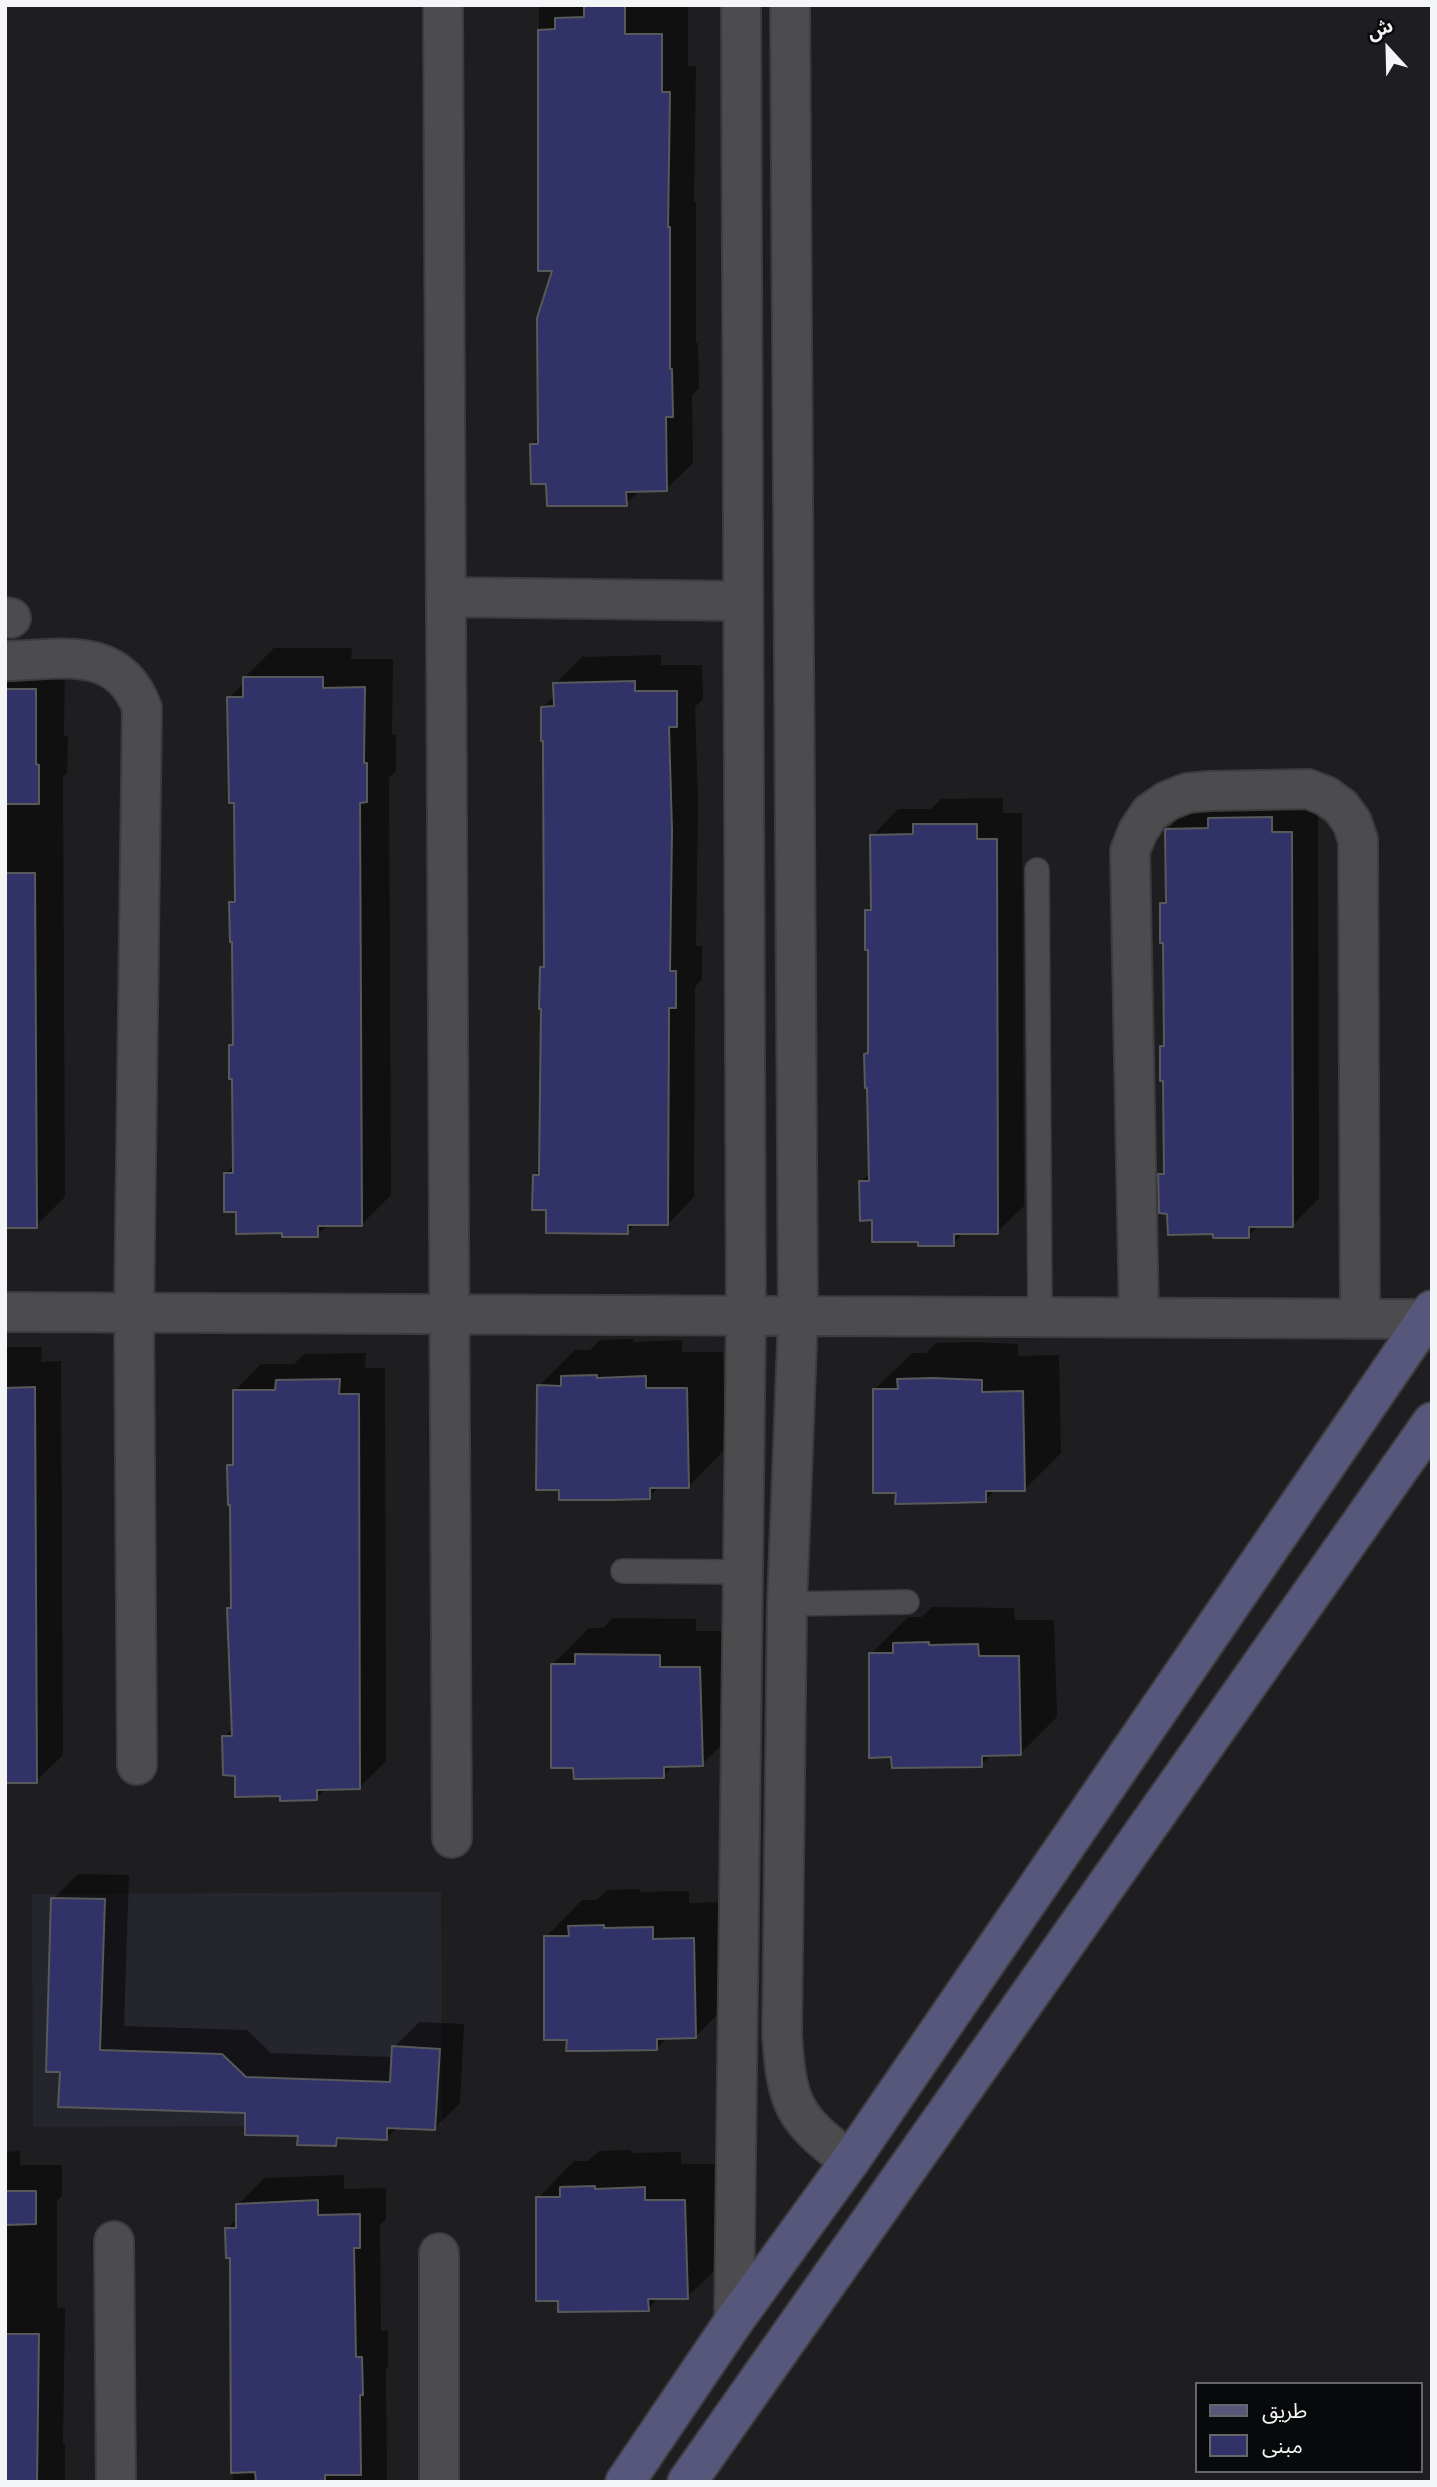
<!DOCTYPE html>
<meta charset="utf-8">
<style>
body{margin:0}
#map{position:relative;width:1437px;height:2487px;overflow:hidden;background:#1e1e21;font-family:Poppins,"Noto Sans Arabic",sans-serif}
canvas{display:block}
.frame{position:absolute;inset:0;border:7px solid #f4f5f6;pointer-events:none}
.legend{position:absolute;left:1195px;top:2382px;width:228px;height:91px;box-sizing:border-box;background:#08090a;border:2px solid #666768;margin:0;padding:9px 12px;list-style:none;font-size:21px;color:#f4f5f6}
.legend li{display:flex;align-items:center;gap:14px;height:35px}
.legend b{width:35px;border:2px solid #666768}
.north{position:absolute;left:1353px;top:14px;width:70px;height:70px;-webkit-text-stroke:5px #08090a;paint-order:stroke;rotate:338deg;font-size:19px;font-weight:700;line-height:28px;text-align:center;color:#f4f5f6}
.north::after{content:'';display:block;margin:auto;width:24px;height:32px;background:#f4f5f6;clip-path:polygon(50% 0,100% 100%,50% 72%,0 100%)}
</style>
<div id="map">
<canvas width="1437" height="2487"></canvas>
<div class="frame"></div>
<ul class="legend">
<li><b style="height:9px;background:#57577b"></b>طريق</li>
<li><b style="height:19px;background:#313267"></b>مبنى</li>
</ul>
<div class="north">ش</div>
</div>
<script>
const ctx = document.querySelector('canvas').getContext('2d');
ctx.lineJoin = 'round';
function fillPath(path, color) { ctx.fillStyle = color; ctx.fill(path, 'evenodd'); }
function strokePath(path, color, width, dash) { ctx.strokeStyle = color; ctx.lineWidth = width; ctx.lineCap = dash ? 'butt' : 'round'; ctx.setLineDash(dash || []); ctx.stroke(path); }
fillPath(new Path2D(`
 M 441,1892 L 442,2125 L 33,2127 L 32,1894 Z`), '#25252d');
fillPath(new Path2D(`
 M 539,5 L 688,5 L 688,66 L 696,66 L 694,202 L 696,202 L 696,343 L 698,343 L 699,388 L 692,395 L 693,463 L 666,489 L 640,490 L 626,504 L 547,482 L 532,445 L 539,438 L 554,269 L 540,269 Z
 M 274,648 L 352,648 L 351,659 L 393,659 L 392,735 L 396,735 L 396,771 L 389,778 L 391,1195 L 362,1224 L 329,1224 L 317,1235 L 284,1231 L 238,1210 L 226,1173 L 234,1165 L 234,1077 L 231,1046 L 234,1042 L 234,940 L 231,902 L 236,897 L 236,801 L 229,698 L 245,682 L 245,677 Z
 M 5,649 L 65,660 L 64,736 L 68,736 L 67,773 L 63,777 L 65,1197 L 36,1226 L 5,1227 Z
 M 661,655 L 661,665 L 702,665 L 703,699 L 695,707 L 698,803 L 696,946 L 702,946 L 702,979 L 695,987 L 694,1197 L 668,1224 L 636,1224 L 627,1232 L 548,1208 L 534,1175 L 541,1169 L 541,968 L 546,963 L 543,707 L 555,695 L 555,684 L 582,657 Z
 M 1003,798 L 1003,813 L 1022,813 L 1024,1206 L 997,1232 L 964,1232 L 953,1244 L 919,1240 L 861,1182 L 871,1172 L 866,1054 L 870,1050 L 870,949 L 866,911 L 873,904 L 872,836 L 898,809 L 931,809 L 941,799 Z
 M 1194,803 L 1318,806 L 1319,1198 L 1293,1225 L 1259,1225 L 1248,1236 L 1215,1232 L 1169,1212 L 1160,1175 L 1165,1169 L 1165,1079 L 1162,1047 L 1166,1042 L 1162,903 L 1167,898 L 1167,830 Z
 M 633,1339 L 633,1342 L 682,1340 L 682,1352 L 723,1352 L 725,1449 L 689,1486 L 660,1486 L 649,1497 L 539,1386 L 575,1350 L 590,1350 L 600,1340 Z
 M 971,1342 L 1018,1344 L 1018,1356 L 1059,1355 L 1061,1453 L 1025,1489 L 996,1490 L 985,1500 L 898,1491 L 875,1389 L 912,1353 L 926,1353 L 936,1343 Z
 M 5,1347 L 42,1347 L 41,1362 L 61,1361 L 63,1755 L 36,1781 L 5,1781 Z
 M 366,1353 L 365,1368 L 385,1368 L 386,1761 L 360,1787 L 327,1788 L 316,1798 L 282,1795 L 236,1774 L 224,1737 L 233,1728 L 229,1609 L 233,1605 L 229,1466 L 235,1460 L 235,1391 L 261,1364 L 294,1364 L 304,1354 Z
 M 932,1607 L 1014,1608 L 1015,1620 L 1054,1620 L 1057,1717 L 1021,1753 L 992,1754 L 981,1765 L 871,1654 L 908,1617 L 922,1617 Z
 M 613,1618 L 696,1619 L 696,1631 L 736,1631 L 739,1728 L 702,1764 L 674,1765 L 663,1776 L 552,1665 L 589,1628 L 603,1628 Z
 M 78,1874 L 129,1875 L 124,2026 L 247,2030 L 271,2053 L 393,2057 L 394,2047 L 419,2022 L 464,2024 L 460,2103 L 435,2128 L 398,2127 L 386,2138 L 343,2136 L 336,2144 L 300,2134 L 247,2111 L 61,2070 L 53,1899 Z
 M 640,1889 L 640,1892 L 689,1891 L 689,1903 L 730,1902 L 732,2000 L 696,2036 L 668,2037 L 657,2048 L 569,2038 L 546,1937 L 582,1900 L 597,1900 L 607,1890 Z
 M 631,2150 L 631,2153 L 681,2152 L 681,2164 L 721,2164 L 724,2261 L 687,2297 L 659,2297 L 648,2309 L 538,2198 L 574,2161 L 588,2161 L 599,2151 Z
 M 20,2151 L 20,2165 L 62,2165 L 62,2196 L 57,2201 L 57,2308 L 65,2308 L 63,2444 L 65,2444 L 65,2482 L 5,2482 L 5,2152 Z
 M 344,2175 L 344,2189 L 386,2188 L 386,2219 L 380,2225 L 381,2331 L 388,2331 L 388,2366 L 386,2369 L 387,2482 L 233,2482 L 232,2256 L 227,2229 L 238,2218 L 238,2205 L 264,2178 Z`), '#0007');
const building = new Path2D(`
 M 584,5 L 625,5 L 625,34 L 662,34 L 662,92 L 670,92 L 668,227 L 670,227 L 670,369 L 672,369 L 673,417 L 666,417 L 667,491 L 626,492 L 627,506 L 547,506 L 546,484 L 531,484 L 530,444 L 538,444 L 537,318 L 552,271 L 538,271 L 538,30 L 555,29 L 555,18 L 584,17 Z
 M 243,677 L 323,677 L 323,688 L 365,687 L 364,763 L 367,763 L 367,802 L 360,803 L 362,1226 L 318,1226 L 318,1237 L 282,1237 L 282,1233 L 236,1234 L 236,1212 L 224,1212 L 224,1173 L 233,1173 L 232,1079 L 229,1079 L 229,1045 L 233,1045 L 232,942 L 230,942 L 229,902 L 235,902 L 234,803 L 229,803 L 227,697 L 243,697 Z
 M 635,681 L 635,691 L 677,691 L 677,727 L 669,727 L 672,831 L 670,971 L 676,971 L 676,1008 L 669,1008 L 668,1225 L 628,1225 L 628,1234 L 546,1233 L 546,1210 L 532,1210 L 533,1175 L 539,1175 L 541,1009 L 539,1009 L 540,967 L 544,967 L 543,741 L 541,741 L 541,707 L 554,706 L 553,683 Z
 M 5,689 L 36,689 L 36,764 L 39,765 L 39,804 L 5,804 Z
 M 1272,817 L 1272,832 L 1292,832 L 1293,1227 L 1249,1227 L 1249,1238 L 1213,1238 L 1213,1234 L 1168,1235 L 1167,1214 L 1159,1213 L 1158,1174 L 1164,1174 L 1163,1081 L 1160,1081 L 1160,1046 L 1164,1046 L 1163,943 L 1160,943 L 1160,903 L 1166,903 L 1165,829 L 1208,828 L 1208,818 Z
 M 913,824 L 977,824 L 977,839 L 997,839 L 998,1234 L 954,1234 L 954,1246 L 918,1246 L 918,1242 L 872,1242 L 872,1220 L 860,1221 L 859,1181 L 869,1181 L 867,1088 L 865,1088 L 864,1054 L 868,1053 L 868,950 L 865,950 L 865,910 L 871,910 L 870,835 L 913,834 Z
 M 5,873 L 35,873 L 37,1228 L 5,1228 Z
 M 597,1375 L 597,1378 L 646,1376 L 646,1388 L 687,1388 L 689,1488 L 650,1488 L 650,1499 L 611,1500 L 559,1500 L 559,1490 L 536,1490 L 537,1385 L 561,1386 L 561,1376 Z
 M 933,1378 L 982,1380 L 982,1392 L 1023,1391 L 1025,1491 L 986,1491 L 986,1502 L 948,1503 L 895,1504 L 896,1493 L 873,1493 L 873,1389 L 898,1389 L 897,1379 Z
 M 340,1379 L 339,1394 L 359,1394 L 360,1789 L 317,1790 L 317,1800 L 280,1801 L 280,1796 L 235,1797 L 235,1776 L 223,1775 L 222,1736 L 232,1736 L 227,1608 L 231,1608 L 230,1505 L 228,1505 L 227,1465 L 233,1465 L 233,1390 L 275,1390 L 276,1380 Z
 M 35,1387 L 37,1783 L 5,1783 L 5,1388 Z
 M 929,1642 L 929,1645 L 978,1644 L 979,1656 L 1019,1656 L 1021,1755 L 982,1756 L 982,1767 L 892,1768 L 891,1757 L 869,1758 L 869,1653 L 893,1653 L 893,1643 Z
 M 575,1654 L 660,1655 L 660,1667 L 700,1667 L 703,1766 L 664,1767 L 664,1778 L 574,1779 L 573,1768 L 551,1768 L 551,1664 L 575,1664 Z
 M 51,1898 L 105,1899 L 100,2050 L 222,2054 L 246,2077 L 390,2082 L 392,2046 L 440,2049 L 435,2130 L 387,2128 L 387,2140 L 337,2138 L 336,2146 L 297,2145 L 298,2136 L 245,2135 L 245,2113 L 58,2107 L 60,2072 L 46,2072 Z
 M 604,1925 L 604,1928 L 653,1927 L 653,1939 L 694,1938 L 696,2038 L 657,2039 L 657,2050 L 587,2051 L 566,2051 L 567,2040 L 544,2040 L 544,1936 L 569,1936 L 568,1926 Z
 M 595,2186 L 595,2189 L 645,2187 L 645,2200 L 685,2200 L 688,2299 L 648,2299 L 649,2311 L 558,2312 L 558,2301 L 536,2301 L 536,2197 L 560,2197 L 560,2187 Z
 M 5,2191 L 36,2191 L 36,2224 L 5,2225 Z
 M 318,2200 L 318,2215 L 360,2214 L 360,2248 L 354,2248 L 356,2357 L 362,2357 L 363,2395 L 360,2395 L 361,2475 L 325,2475 L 325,2482 L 256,2482 L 255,2472 L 231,2473 L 230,2258 L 226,2258 L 225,2228 L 236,2228 L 236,2204 Z
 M 5,2334 L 39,2334 L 37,2482 L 5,2482 Z`);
fillPath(building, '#313267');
strokePath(building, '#58595b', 2);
const lane = new Path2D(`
 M 1037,870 L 1040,1317
 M 623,1571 L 743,1572
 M 787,1604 L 907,1602`);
const street = new Path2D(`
 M 443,5 L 452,1838
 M 790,5 L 798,1316 L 787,1604 L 782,2035 C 787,2105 793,2118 850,2161
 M 446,597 L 743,601
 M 5,617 L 11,618
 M 5,661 C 61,660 118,644 142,708 L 134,1312 L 137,1765
 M 5,1312 L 1426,1319
 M 1139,1317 L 1130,851 L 1138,831 L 1150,813 L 1167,801 L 1187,793 L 1209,791 L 1308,789 L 1326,796 L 1341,807 L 1352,822 L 1358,840 L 1360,1318
 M 114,2241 L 116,2482
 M 734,2321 L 746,1315 L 741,5
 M 439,2482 L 439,2253`);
const secondary = new Path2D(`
 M 625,2482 L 734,2321 L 850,2161 L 1432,1310
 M 687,2482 L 1432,1422`);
strokePath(lane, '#3c3c3f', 26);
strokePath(street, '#3c3c3f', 42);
strokePath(secondary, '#3c3c3f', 42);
strokePath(lane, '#4c4c4f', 23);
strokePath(street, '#4c4c4f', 38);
strokePath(secondary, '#57577b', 38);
</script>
